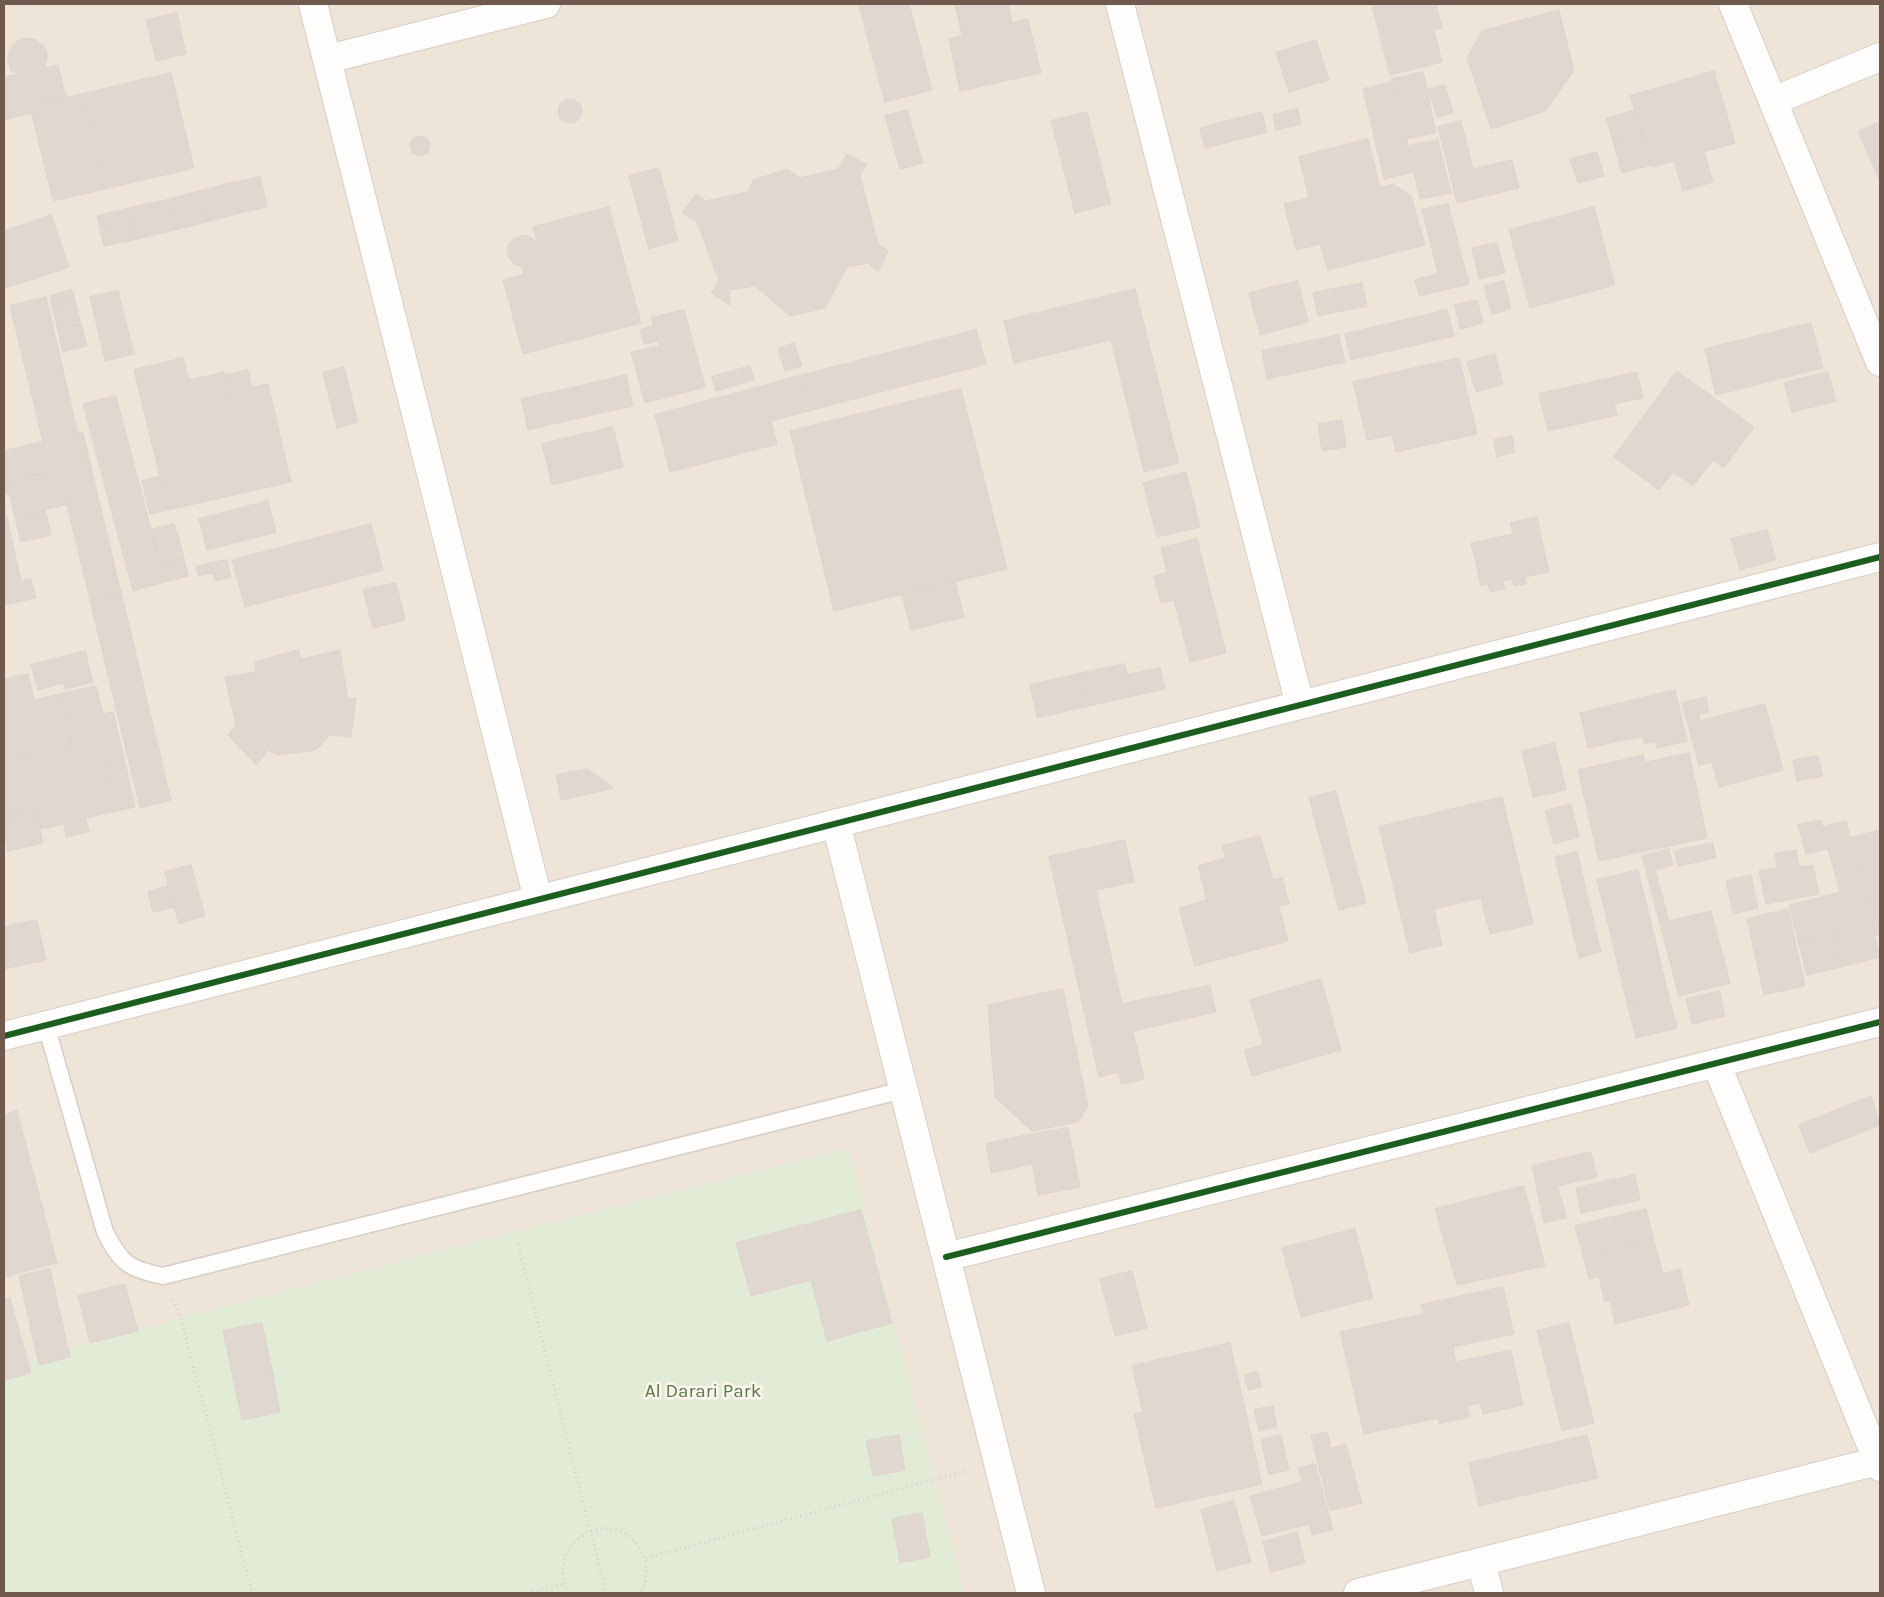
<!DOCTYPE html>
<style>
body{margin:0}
#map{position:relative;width:1884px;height:1597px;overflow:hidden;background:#f6f1ea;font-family:Karla,sans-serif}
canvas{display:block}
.frame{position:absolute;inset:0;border:5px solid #705a4d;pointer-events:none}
</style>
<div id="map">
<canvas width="1884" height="1597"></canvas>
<div class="frame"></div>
</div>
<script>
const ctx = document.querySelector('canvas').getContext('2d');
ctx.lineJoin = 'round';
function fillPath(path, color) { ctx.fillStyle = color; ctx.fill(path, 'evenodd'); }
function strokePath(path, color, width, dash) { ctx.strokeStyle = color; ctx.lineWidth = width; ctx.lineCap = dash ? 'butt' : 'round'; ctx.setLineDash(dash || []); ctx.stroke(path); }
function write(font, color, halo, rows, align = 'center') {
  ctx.font = font + ' Karla,sans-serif'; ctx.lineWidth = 5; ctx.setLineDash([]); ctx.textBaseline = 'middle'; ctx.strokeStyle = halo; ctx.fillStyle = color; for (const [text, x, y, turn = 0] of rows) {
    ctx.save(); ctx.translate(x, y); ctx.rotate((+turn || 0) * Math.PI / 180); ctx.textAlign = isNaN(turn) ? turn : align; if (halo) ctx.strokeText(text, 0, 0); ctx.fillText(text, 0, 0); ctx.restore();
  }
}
fillPath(new Path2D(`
 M 4,4 L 1880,4 L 1880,1593 L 4,1593 Z`), '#eee4d8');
fillPath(new Path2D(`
 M 848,1149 L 964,1593 L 4,1593 L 4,1364 L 524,1229 Z`), '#e2ebd6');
const building = new Path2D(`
 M 859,4 L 909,4 L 932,90 L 885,102 Z
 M 955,4 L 1008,4 L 1012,23 L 1028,19 L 1041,73 L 960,91 L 949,39 L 962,36 Z
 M 1372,4 L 1407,4 L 1415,35 L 1434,30 L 1442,62 L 1390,75 Z
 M 1407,4 L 1436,4 L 1442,28 L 1415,35 Z
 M 1559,10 L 1574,71 L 1545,111 L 1491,129 L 1467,58 L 1482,31 Z
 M 177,13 L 186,54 L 156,61 L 146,20 Z
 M 26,38 L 36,40 L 44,46 L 48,56 L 44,68 L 58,65 L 66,98 L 30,106 L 32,113 L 4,120 L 4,78 L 17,74 L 11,70 L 8,60 L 10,50 L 16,42 Z
 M 1316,40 L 1329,80 L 1289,92 L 1276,53 Z
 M 1714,71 L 1735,143 L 1704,152 L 1713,182 L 1683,191 L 1674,161 L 1652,167 L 1630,96 Z
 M 1423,72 L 1436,133 L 1406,139 L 1392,79 Z
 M 171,73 L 194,168 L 105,189 L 83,94 Z
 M 1393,82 L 1414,172 L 1384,179 L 1363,89 Z
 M 1445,85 L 1453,113 L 1437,117 L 1428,90 Z
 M 83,94 L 105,189 L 53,201 L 30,106 Z
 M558 111a12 12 0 1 1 24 0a12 12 0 1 1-24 0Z
 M 1298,109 L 1301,124 L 1276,130 L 1273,115 Z
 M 907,110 L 923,163 L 900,169 L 885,116 Z
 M 1635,110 L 1643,136 L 1614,145 L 1606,119 Z
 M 1087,112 L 1111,204 L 1075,213 L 1051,121 Z
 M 1262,112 L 1267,132 L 1205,148 L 1200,128 Z
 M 1461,121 L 1473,169 L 1512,160 L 1519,188 L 1457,203 L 1438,127 Z
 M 1880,122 L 1880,181 L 1858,132 Z
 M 1643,136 L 1651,165 L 1622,173 L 1614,145 Z
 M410 146a10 10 0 1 1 20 0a10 10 0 1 1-20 0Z
 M 1368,139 L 1380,187 L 1393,184 L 1411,196 L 1425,245 L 1328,270 L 1320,244 L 1296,250 L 1284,204 L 1309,198 L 1299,157 Z
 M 1438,140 L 1451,193 L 1420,199 L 1408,146 Z
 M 1597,152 L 1604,176 L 1578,183 L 1570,159 Z
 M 847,154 L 866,164 L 860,176 L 878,244 L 888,251 L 878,272 L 868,263 L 847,267 L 825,308 L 790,316 L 755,286 L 729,290 L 730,305 L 711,293 L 719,281 L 697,222 L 682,213 L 696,194 L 705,201 L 748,192 L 753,180 L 788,169 L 799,178 L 838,169 Z
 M 659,168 L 678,241 L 649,249 L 629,176 Z
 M 260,177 L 267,207 L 240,213 L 232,183 Z
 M 232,183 L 240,213 L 207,222 L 200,191 Z
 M 200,191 L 207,222 L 174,230 L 167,200 Z
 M 167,200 L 174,230 L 137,239 L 130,208 Z
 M 1448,204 L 1469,284 L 1419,296 L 1415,280 L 1438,273 L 1422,210 Z
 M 609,207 L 641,323 L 523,354 L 503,280 L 524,274 L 522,267 L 514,264 L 509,258 L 507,250 L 510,242 L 517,237 L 525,235 L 532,238 L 538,245 L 533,227 Z
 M 1594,207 L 1615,285 L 1530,308 L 1509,230 Z
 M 130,208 L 134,226 L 101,234 L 97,216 Z
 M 51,215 L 69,267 L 48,274 L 31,222 Z
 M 31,222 L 48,274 L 24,282 L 7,230 Z
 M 134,226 L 137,239 L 104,246 L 101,234 Z
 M 7,230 L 24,282 L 4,288 L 4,231 Z
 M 1497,243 L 1505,273 L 1479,279 L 1472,248 Z
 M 1298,281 L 1308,322 L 1260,335 L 1249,293 Z
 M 1504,281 L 1511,309 L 1492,314 L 1484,286 Z
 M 1362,283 L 1367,306 L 1318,316 L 1313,293 Z
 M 1135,289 L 1179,463 L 1144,472 L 1111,340 L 1014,363 L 1004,321 Z
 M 72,290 L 75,301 L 52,306 L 50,296 Z
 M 118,291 L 134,354 L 105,361 L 90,297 Z
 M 46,297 L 78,434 L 43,442 L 10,306 Z
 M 1477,300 L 1483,323 L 1460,329 L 1455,305 Z
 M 75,301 L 81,324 L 58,330 L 52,306 Z
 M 684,310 L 705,387 L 645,403 L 631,352 L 659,346 L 651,318 Z
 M 1447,310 L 1454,336 L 1351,360 L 1345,334 Z
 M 1811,323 L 1823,368 L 1716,395 L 1705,349 Z
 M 81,324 L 87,346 L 63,352 L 58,330 Z
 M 654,326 L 658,341 L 644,344 L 640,330 Z
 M 976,330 L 986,364 L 812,410 L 803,375 Z
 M 1339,335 L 1345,362 L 1267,379 L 1262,351 Z
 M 794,343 L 802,366 L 785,371 L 778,349 Z
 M 1495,354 L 1503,384 L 1476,392 L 1467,362 Z
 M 183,358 L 189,380 L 224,372 L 229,393 L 268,384 L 291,482 L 168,510 L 134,370 Z
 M 1459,358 L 1477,434 L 1396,452 L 1392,435 L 1367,440 L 1353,382 Z
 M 750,366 L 754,380 L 716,391 L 712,377 Z
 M 344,367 L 358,422 L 337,428 L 323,373 Z
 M 248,370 L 252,388 L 229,393 L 225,376 Z
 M 1677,371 L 1754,427 L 1724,468 L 1713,460 L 1693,486 L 1673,472 L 1659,490 L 1614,457 Z
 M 1637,372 L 1643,398 L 1614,404 L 1617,415 L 1548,431 L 1539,394 Z
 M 1828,372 L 1836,401 L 1792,412 L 1784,383 Z
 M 626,375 L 633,406 L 583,417 L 576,387 Z
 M 803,375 L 812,410 L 771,421 L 777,444 L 670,472 L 655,415 Z
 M 576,387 L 583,417 L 528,430 L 521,399 Z
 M 961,389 L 1007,569 L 834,611 L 790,431 Z
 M 116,396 L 165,582 L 133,591 L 83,404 Z
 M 1342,420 L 1346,447 L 1322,451 L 1318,424 Z
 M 613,427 L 623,467 L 552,485 L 542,444 Z
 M 83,432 L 90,463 L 4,483 L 4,451 Z
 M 1512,436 L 1515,452 L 1497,457 L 1494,440 Z
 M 90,463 L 98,497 L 15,517 L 7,482 Z
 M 1186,472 L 1200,527 L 1157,537 L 1143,483 Z
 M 159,477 L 168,510 L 150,514 L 142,481 Z
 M 7,482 L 9,494 L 4,495 L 4,483 Z
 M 98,497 L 121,592 L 90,600 L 67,505 Z
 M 268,501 L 276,532 L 207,550 L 199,519 Z
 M 4,505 L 21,581 L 31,579 L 36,598 L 4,605 Z
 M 45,510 L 51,535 L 21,542 L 15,517 Z
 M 1537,517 L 1549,572 L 1525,577 L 1526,584 L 1514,586 L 1512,579 L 1503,581 L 1505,589 L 1490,592 L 1488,584 L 1481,586 L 1471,543 L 1513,534 L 1510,523 Z
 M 174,524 L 179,540 L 155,546 L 151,530 Z
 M 371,524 L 383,570 L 245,607 L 232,560 Z
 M 1767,530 L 1776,560 L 1740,570 L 1731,539 Z
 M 1197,539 L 1226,653 L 1190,662 L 1174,600 L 1161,603 L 1154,576 L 1167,572 L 1161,548 Z
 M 179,540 L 184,558 L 160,565 L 155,546 Z
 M 184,558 L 188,576 L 165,582 L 160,565 Z
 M 227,560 L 231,577 L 215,581 L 211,563 Z
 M 211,563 L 213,573 L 198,576 L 196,567 Z
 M 955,581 L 964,617 L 911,630 L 902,594 Z
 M 396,583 L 405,620 L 373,628 L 363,590 Z
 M 121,592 L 171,800 L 140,808 L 90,600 Z
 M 299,650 L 301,659 L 340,650 L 348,699 L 356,698 L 351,737 L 330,735 L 316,750 L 278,755 L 269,750 L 256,765 L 228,735 L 236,725 L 225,677 L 256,672 L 255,662 Z
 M 85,651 L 93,682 L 65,689 L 63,683 L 38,690 L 31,665 Z
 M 1125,664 L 1132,696 L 1089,706 L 1082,673 Z
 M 1160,668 L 1165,689 L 1132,696 L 1127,675 Z
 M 1082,673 L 1089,706 L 1037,718 L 1030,685 Z
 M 28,674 L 34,700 L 61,694 L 72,743 L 4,759 L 4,679 Z
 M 96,686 L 103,714 L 113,712 L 124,758 L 102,763 L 113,812 L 86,818 L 89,832 L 66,837 L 64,824 L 41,829 L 36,811 L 4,818 L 4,759 L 72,743 L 61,694 Z
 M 1675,690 L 1687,741 L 1657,748 L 1655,742 L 1645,744 L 1643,736 L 1588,748 L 1580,713 Z
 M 1706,697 L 1709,712 L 1699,714 L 1712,762 L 1699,765 L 1682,703 Z
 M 1765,704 L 1783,770 L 1719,787 L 1701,721 Z
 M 1555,743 L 1566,790 L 1533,797 L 1522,751 Z
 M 1689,753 L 1707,838 L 1599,861 L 1578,770 L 1643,755 L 1645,762 Z
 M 1818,756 L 1823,776 L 1797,781 L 1793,761 Z
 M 124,758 L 135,807 L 113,812 L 102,763 Z
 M 587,769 L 614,788 L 561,800 L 556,775 Z
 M 1336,791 L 1366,903 L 1339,910 L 1309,798 Z
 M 1502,797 L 1533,924 L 1490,934 L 1481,898 L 1434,909 L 1442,945 L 1410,953 L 1379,827 Z
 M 1571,804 L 1579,837 L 1554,844 L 1545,811 Z
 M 36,811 L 43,843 L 8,851 L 4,834 L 4,818 Z
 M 1821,820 L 1828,849 L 1806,854 L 1798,825 Z
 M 1846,821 L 1880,957 L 1841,967 L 1832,932 L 1798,941 L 1789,905 L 1840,892 L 1822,827 Z
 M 1880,830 L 1880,934 L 1875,936 L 1850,838 Z
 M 1260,836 L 1273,880 L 1282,877 L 1289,904 L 1279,906 L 1288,941 L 1195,966 L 1179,908 L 1207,900 L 1198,866 L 1226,858 L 1222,846 Z
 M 1125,840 L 1134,882 L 1096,890 L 1122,1004 L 1210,985 L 1216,1012 L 1133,1031 L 1144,1079 L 1121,1084 L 1119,1072 L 1099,1077 L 1049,857 Z
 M 1713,843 L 1716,858 L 1678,866 L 1674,851 Z
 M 1669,849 L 1673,865 L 1655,870 L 1669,921 L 1711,911 L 1730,983 L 1679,996 L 1642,856 Z
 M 1796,850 L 1799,867 L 1813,865 L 1819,894 L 1766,904 L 1759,871 L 1777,868 L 1775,854 Z
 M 1577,852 L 1601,952 L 1579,958 L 1555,857 Z
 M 191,865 L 205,916 L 179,924 L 165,872 Z
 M 1638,870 L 1668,993 L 1627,1002 L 1597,880 Z
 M 1751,875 L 1758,908 L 1733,914 L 1726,881 Z
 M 168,886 L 174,907 L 153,912 L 148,892 Z
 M 1788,909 L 1805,986 L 1764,995 L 1747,919 Z
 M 37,920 L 46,960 L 4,969 L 4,927 Z
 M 1832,932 L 1841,967 L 1807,975 L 1798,941 Z
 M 1321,979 L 1341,1050 L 1252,1076 L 1244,1050 L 1263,1045 L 1250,1000 Z
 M 1063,989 L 1088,1107 L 1078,1122 L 1032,1131 L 995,1097 L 988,1005 Z
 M 1720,991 L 1725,1016 L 1692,1024 L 1686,999 Z
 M 1668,993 L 1677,1028 L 1636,1038 L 1627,1002 Z
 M 1871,1096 L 1880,1125 L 1810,1153 L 1799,1125 Z
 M 17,1111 L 57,1263 L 4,1277 L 4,1115 Z
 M 1068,1128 L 1080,1187 L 1038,1195 L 1027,1135 Z
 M 1027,1135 L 1032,1164 L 991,1173 L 986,1144 Z
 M 1591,1152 L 1597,1177 L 1558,1186 L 1566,1218 L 1544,1223 L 1532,1166 Z
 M 1635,1175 L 1640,1200 L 1581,1213 L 1576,1188 Z
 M 1524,1186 L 1545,1266 L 1457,1285 L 1435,1209 Z
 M 1646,1209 L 1653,1237 L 1583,1255 L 1575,1226 Z
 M 861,1210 L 892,1323 L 827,1341 L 811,1280 L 751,1296 L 736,1243 Z
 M 1355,1229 L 1373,1298 L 1301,1317 L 1282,1248 Z
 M 1653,1237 L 1663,1274 L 1680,1269 L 1689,1305 L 1615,1324 L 1610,1301 L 1605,1302 L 1599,1277 L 1589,1279 L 1583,1255 Z
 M 50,1269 L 70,1357 L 39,1365 L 19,1276 Z
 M 1132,1271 L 1147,1328 L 1115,1336 L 1100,1279 Z
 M 125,1284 L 138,1331 L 90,1343 L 78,1296 Z
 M 1503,1287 L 1514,1334 L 1453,1347 L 1456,1362 L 1511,1350 L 1523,1405 L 1483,1414 L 1480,1403 L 1467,1406 L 1470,1417 L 1439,1424 L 1438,1418 L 1364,1434 L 1340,1332 L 1424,1314 L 1421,1305 Z
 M 10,1298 L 31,1373 L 4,1380 L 4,1299 Z
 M 262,1323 L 272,1370 L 233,1378 L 223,1331 Z
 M 1569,1323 L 1594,1423 L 1562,1431 L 1537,1331 Z
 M 1230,1343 L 1262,1484 L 1156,1508 L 1134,1414 L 1143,1413 L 1132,1366 Z
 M 272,1370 L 280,1412 L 242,1420 L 233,1378 Z
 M 1258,1372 L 1262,1387 L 1248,1390 L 1244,1375 Z
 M 1273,1406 L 1277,1427 L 1259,1431 L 1254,1410 Z
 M 1327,1432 L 1331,1448 L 1346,1444 L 1362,1503 L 1330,1511 L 1311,1436 Z
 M 899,1435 L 905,1470 L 873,1476 L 866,1441 Z
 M 1281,1435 L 1289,1470 L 1269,1475 L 1261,1440 Z
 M 1587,1435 L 1598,1478 L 1479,1506 L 1469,1463 Z
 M 1315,1464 L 1333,1530 L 1312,1535 L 1309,1524 L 1262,1536 L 1250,1496 L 1302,1482 L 1298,1468 Z
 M 1234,1501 L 1251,1562 L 1217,1571 L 1201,1510 Z
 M 922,1513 L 930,1557 L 900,1563 L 892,1519 Z
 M 1297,1532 L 1305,1563 L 1271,1572 L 1263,1542 Z`);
fillPath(building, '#dfd7d0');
strokePath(building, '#ded5cd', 1);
const lane = new Path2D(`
 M 46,1025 L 105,1232 C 121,1263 128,1269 163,1276 L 903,1090`);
const street = new Path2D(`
 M 313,4 L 538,899
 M 1120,4 L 1300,705
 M 1733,4 L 1880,362
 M 328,59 L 546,4
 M 1773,101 L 1880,57
 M 836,823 L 1031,1593
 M 4,1036 L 1880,557
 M 1716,1063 L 1880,1467
 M 946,1257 L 1880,1022
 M 1481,1562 L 1489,1593
 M 1358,1593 L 1878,1461`);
strokePath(lane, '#d5cec8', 19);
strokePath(street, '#d5cec8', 30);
strokePath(new Path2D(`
 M 518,1244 L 606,1593
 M 173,1300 L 181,1319 L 252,1593
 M 646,1558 L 966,1471
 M 527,1593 L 564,1584
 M 570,1593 C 541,1545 610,1503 639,1547 C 649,1563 648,1576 641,1593`), '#d7d0cb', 3, [1, 4]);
strokePath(lane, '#fefdfc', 16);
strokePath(street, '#fefdfc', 28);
strokePath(new Path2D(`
 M 4,1036 L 1880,557
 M 946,1257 L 1880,1022`), '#1b5e20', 6);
write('19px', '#577a4a', '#fdf6ec', [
 ["Al Darari Park",703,1392]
]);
</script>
